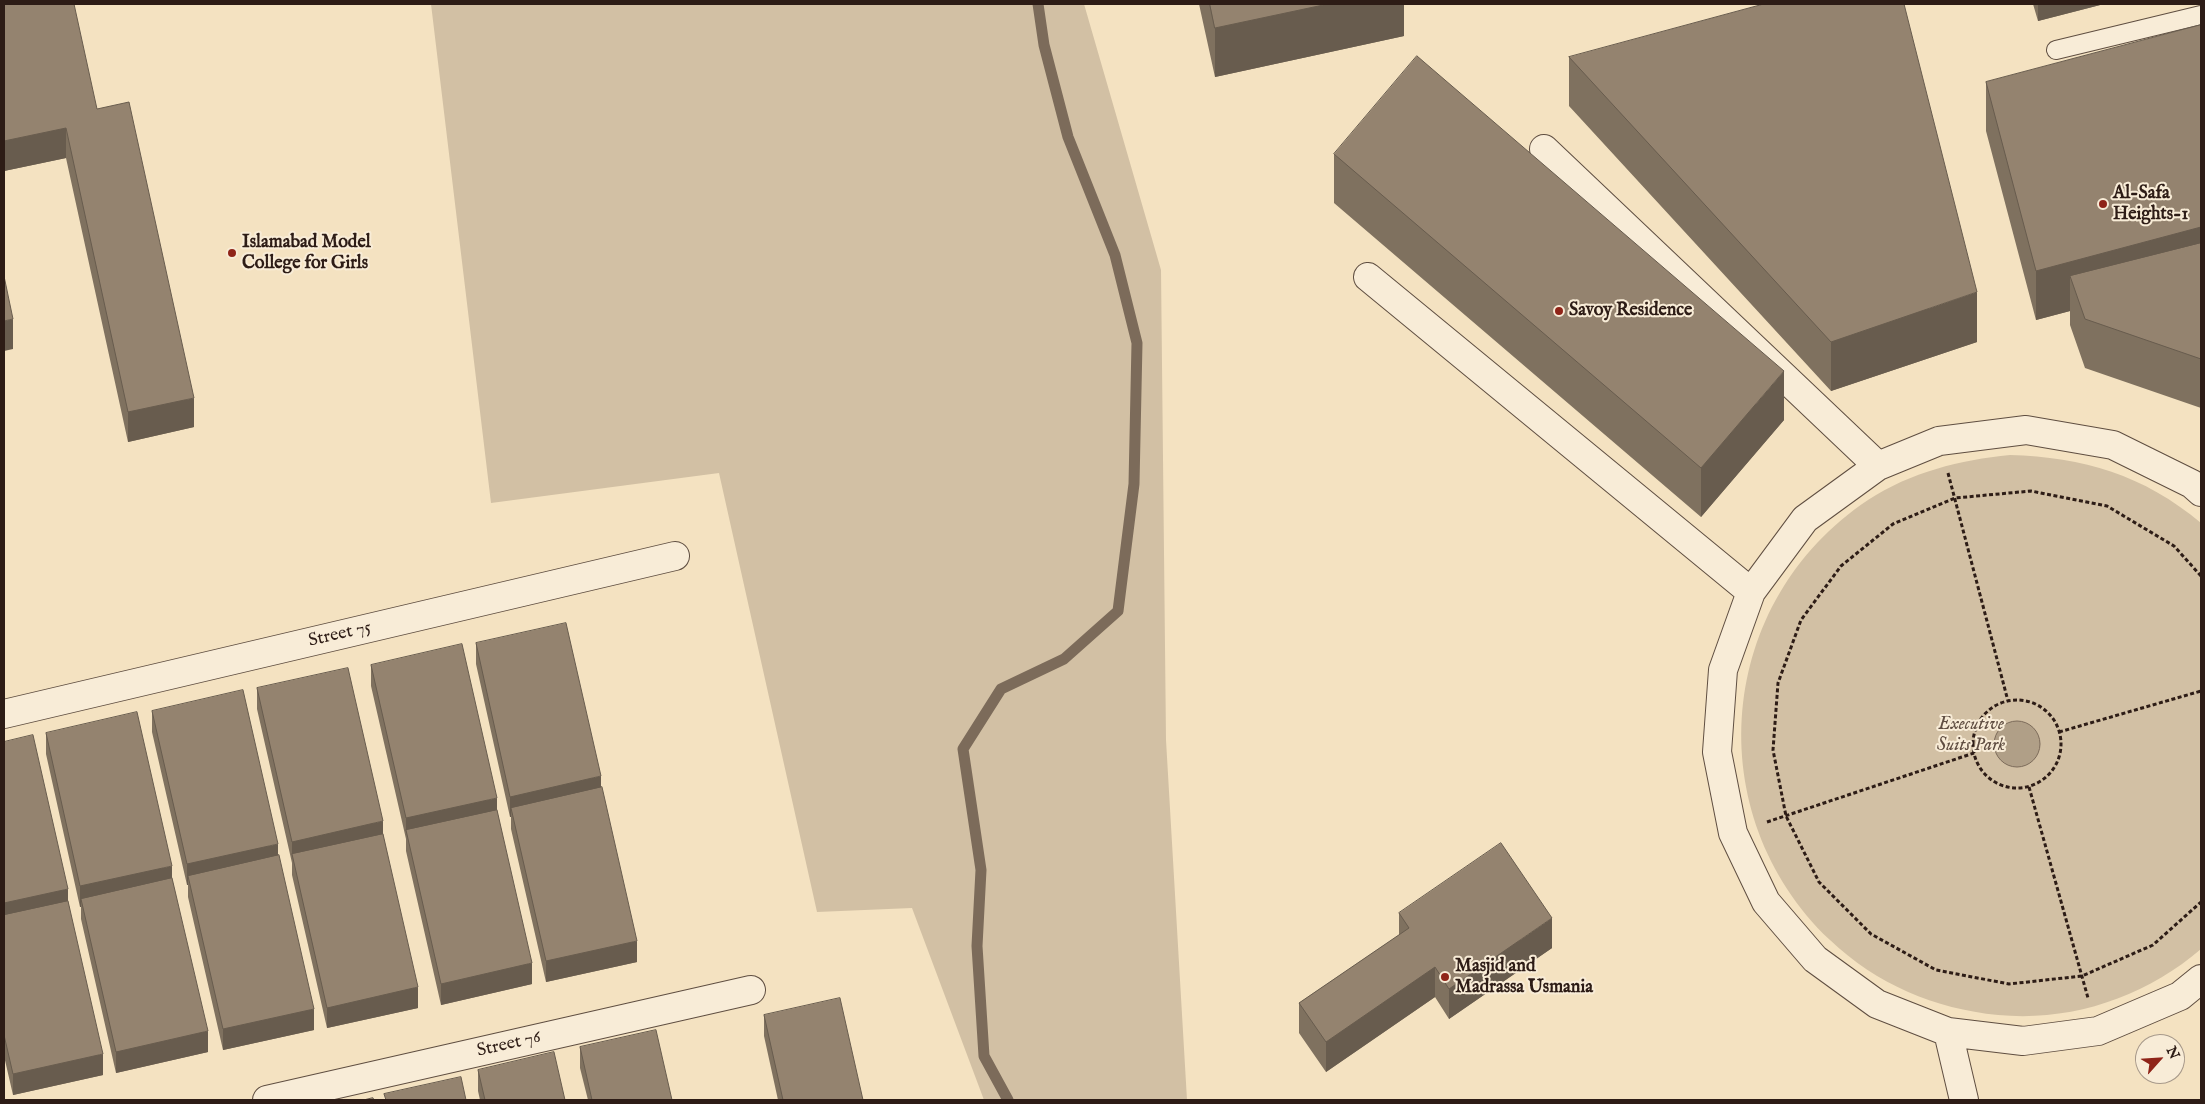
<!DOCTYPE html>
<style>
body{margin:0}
#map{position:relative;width:2205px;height:1104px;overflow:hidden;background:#f4e2c1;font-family:"IM FELL English",serif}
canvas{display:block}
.frame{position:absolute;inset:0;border:5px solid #2d1c16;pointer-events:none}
.north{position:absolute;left:2135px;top:1034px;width:50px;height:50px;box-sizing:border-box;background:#f8ecd7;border:1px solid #a7998a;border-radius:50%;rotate:64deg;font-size:14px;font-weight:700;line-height:20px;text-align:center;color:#2d1c16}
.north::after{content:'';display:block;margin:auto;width:18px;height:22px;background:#8f2418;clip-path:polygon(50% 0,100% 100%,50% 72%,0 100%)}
</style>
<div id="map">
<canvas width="2205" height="1104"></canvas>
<div class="frame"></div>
<div class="north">N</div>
</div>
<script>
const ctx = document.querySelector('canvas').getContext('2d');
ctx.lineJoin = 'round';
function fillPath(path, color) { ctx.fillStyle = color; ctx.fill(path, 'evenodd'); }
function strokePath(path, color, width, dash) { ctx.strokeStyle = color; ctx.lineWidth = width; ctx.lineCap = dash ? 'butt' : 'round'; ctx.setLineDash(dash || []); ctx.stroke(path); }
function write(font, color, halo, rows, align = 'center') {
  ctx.font = font + ' "IM FELL English",serif'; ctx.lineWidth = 4; ctx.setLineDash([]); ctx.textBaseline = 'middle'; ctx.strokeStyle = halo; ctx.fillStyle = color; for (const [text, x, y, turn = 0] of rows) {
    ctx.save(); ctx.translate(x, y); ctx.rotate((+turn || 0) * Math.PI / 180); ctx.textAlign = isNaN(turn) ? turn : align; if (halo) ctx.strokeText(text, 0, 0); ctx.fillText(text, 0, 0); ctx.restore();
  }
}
fillPath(new Path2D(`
 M 431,4 L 1084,4 L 1161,270 L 1166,740 L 1187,1100 L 984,1100 L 912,908 L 817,912 L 719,473 L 491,503 Z
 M 2010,455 C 2083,457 2144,475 2201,523 L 2201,949 C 2145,997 2072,1022 1998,1015 C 1935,1009 1876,984 1830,940 C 1698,814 1716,601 1868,500 C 1911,472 1960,460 2010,455 Z`), '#d2c0a4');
const water = new Path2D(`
 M1994 744a23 23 0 1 1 46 0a23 23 0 1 1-46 0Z`);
fillPath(water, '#b09f87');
strokePath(water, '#7c6b5a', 1);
strokePath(new Path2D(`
 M 1008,1100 L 984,1056 L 977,946 L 981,870 L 963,749 L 1001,689 L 1064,659 L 1118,611 L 1134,484 L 1137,343 L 1115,255 L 1068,137 L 1044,45 L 1038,4`), '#7c6b5a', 11);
const lane = new Path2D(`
 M 2056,50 L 2201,15`);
const street = new Path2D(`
 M 1544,149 L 1878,466
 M 1368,277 L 1751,592
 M 2201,492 L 2192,484 L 2113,445 L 2026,430 L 1939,441 L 1878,466 L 1805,519 L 1751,592 L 1723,670 L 1717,752 L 1733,833 L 1766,902 L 1815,959 L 1877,1004 L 1948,1032 L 2023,1041 L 2098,1031 L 2180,996 L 2201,979
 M 4,714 L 675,556
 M 1948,1032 L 1964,1100
 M 267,1100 L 751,990`);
strokePath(lane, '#5f4e41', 20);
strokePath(street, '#5f4e41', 30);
strokePath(new Path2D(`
 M 1948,473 L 2008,701
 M 2201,576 L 2174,546 L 2107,506 L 2031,491 L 1955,498 L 1893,524 L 1841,566 L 1801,620 L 1778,683 L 1773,750 L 1786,816 L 1819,882 L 1871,934 L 1936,970 L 2009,984 L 2082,976 L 2153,945 L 2201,902
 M1973 744a44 44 0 1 1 88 0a44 44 0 1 1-88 0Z
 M 2059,732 L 2201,691
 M 2029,787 L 2088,998
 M 1767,822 L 1974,753`), '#2d1c16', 3, [4, 2.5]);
strokePath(lane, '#f8ecd7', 18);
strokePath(street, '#f8ecd7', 28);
fillPath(new Path2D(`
 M 4,4 L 97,109 L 194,427 L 128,442 L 66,158 L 4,171 Z
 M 1199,4 L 1404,4 L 1404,36 L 1215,77 Z
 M 2033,4 L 2104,4 L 2038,21 Z
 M 2201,25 L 2201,408 L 2085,368 L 2070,325 L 2070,311 L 2036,320 L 1986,131 L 1986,82 Z
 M 1569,57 L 1977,342 L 1831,391 L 1569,106 Z
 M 1334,154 L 1784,420 L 1701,517 L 1334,203 Z
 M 476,643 L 601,788 L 637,962 L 546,982 L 511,829 L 511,817 L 510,817 L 476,664 Z
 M 371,665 L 497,810 L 532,984 L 441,1005 L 406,851 L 406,839 L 371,686 Z
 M 257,688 L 383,834 L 418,1008 L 327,1028 L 292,875 L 292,863 L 257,709 Z
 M 152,711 L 278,856 L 314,1030 L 223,1050 L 188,897 L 188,885 L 187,885 L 152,732 Z
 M 46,733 L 172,878 L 208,1052 L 116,1073 L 81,919 L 81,907 L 80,907 L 46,754 Z
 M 4,742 L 68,901 L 103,1075 L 13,1095 L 4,1056 Z
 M 1399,913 L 1552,948 L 1449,1019 L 1435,997 L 1326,1072 L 1299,1033 L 1299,1003 L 1399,935 Z
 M 764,1015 L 863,1100 L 778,1100 L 764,1036 Z
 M 580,1047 L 672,1100 L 588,1100 L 580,1068 Z
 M 478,1070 L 565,1100 L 480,1100 L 478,1091 Z`), '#7f715f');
fillPath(new Path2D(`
 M 1328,4 L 1404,4 L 1404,36 L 1215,77 L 1215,28 Z
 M 2038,4 L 2104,4 L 2038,21 Z
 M 66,128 L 66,158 L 4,171 L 4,141 Z
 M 2201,227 L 2201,276 L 2070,276 L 2070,311 L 2036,320 L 2036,271 Z
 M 1977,292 L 1977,342 L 1831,391 L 1831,342 Z
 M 13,319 L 13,349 L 4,351 L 4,321 Z
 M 1784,371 L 1784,420 L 1701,517 L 1701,468 Z
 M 194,398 L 194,427 L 128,442 L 128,412 Z
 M 601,776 L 601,797 L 511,808 L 511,817 L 510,817 L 510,797 Z
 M 497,798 L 497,819 L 406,830 L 406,839 L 406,818 Z
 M 383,821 L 383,842 L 292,854 L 292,863 L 292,842 Z
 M 278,844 L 278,865 L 188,876 L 188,885 L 187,885 L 187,864 Z
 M 172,866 L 172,887 L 81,899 L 81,907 L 80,907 L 80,886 Z
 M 68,889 L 68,909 L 4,924 L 4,903 Z
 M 1552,918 L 1552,948 L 1449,1019 L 1449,989 Z
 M 637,941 L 637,962 L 546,982 L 546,961 Z
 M 532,963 L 532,984 L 441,1005 L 441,984 Z
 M 1435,967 L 1435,997 L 1326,1072 L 1326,1042 Z
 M 418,987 L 418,1008 L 327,1028 L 327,1008 Z
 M 314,1009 L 314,1030 L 223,1050 L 223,1029 Z
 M 208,1031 L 208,1052 L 116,1073 L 116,1052 Z
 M 103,1054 L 103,1075 L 13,1095 L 13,1074 Z`), '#685c4e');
const building = new Path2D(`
 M 4,4 L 74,4 L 97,109 L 129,102 L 194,398 L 128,412 L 66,128 L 4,141 Z
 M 1210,4 L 1328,4 L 1215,28 Z
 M 1764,4 L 1904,4 L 1977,292 L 1831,342 L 1569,57 Z
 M 2201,25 L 2201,227 L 2036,271 L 1986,82 Z
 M 1417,56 L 1784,371 L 1701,468 L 1334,154 Z
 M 2201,243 L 2201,359 L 2085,319 L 2070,276 Z
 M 4,276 L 13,319 L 4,321 Z
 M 566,623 L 601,776 L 510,797 L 476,643 Z
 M 462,644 L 497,798 L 406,818 L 371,665 Z
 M 348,668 L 383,821 L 292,842 L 257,688 Z
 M 243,690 L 278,844 L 187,864 L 152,711 Z
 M 137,712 L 172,866 L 80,886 L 46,733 Z
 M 33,735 L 68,889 L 4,903 L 4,742 Z
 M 602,787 L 637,941 L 546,961 L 511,808 Z
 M 497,810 L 532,963 L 441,984 L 406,830 Z
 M 383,834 L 418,987 L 327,1008 L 292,854 Z
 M 1501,843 L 1552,918 L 1449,989 L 1435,967 L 1326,1042 L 1299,1003 L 1409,928 L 1399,913 Z
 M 279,855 L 314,1009 L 223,1029 L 188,876 Z
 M 172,878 L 208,1031 L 116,1052 L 81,899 Z
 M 68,901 L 103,1054 L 13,1074 L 4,1035 L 4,915 Z
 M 840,998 L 863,1100 L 783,1100 L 764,1015 Z
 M 656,1030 L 672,1100 L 592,1100 L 580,1047 Z
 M 554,1052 L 565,1100 L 485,1100 L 478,1070 Z
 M 461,1077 L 466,1100 L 386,1100 L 384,1094 Z
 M 373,1098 L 374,1100 L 364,1100 Z`);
fillPath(building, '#94836f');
strokePath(building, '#685c4e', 1);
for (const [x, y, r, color] of [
 [2103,204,5,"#8f2418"],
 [232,253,5,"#8f2418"],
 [1559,311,5,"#8f2418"],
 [1445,977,5,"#8f2418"]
]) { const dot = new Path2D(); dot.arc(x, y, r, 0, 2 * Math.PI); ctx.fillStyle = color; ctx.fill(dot); strokePath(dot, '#f8ecd7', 2); }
write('bold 18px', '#2d1c16', '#f8ecd7', [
 ["Al-Safa",2113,194],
 ["Heights-1",2113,215],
 ["Islamabad Model",242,243],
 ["College for Girls",242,264],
 ["Savoy Residence",1569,311],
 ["Masjid and",1455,967],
 ["Madrassa Usmania",1455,988]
], 'left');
write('18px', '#2d1c16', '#f8ecd7', [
 ["Street 75",340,635,-13],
 ["Street 76",509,1045,-13]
]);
write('italic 18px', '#5f4d41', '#f8ecd7', [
 ["Executive",1971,725],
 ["Suits Park",1971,746]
]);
</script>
